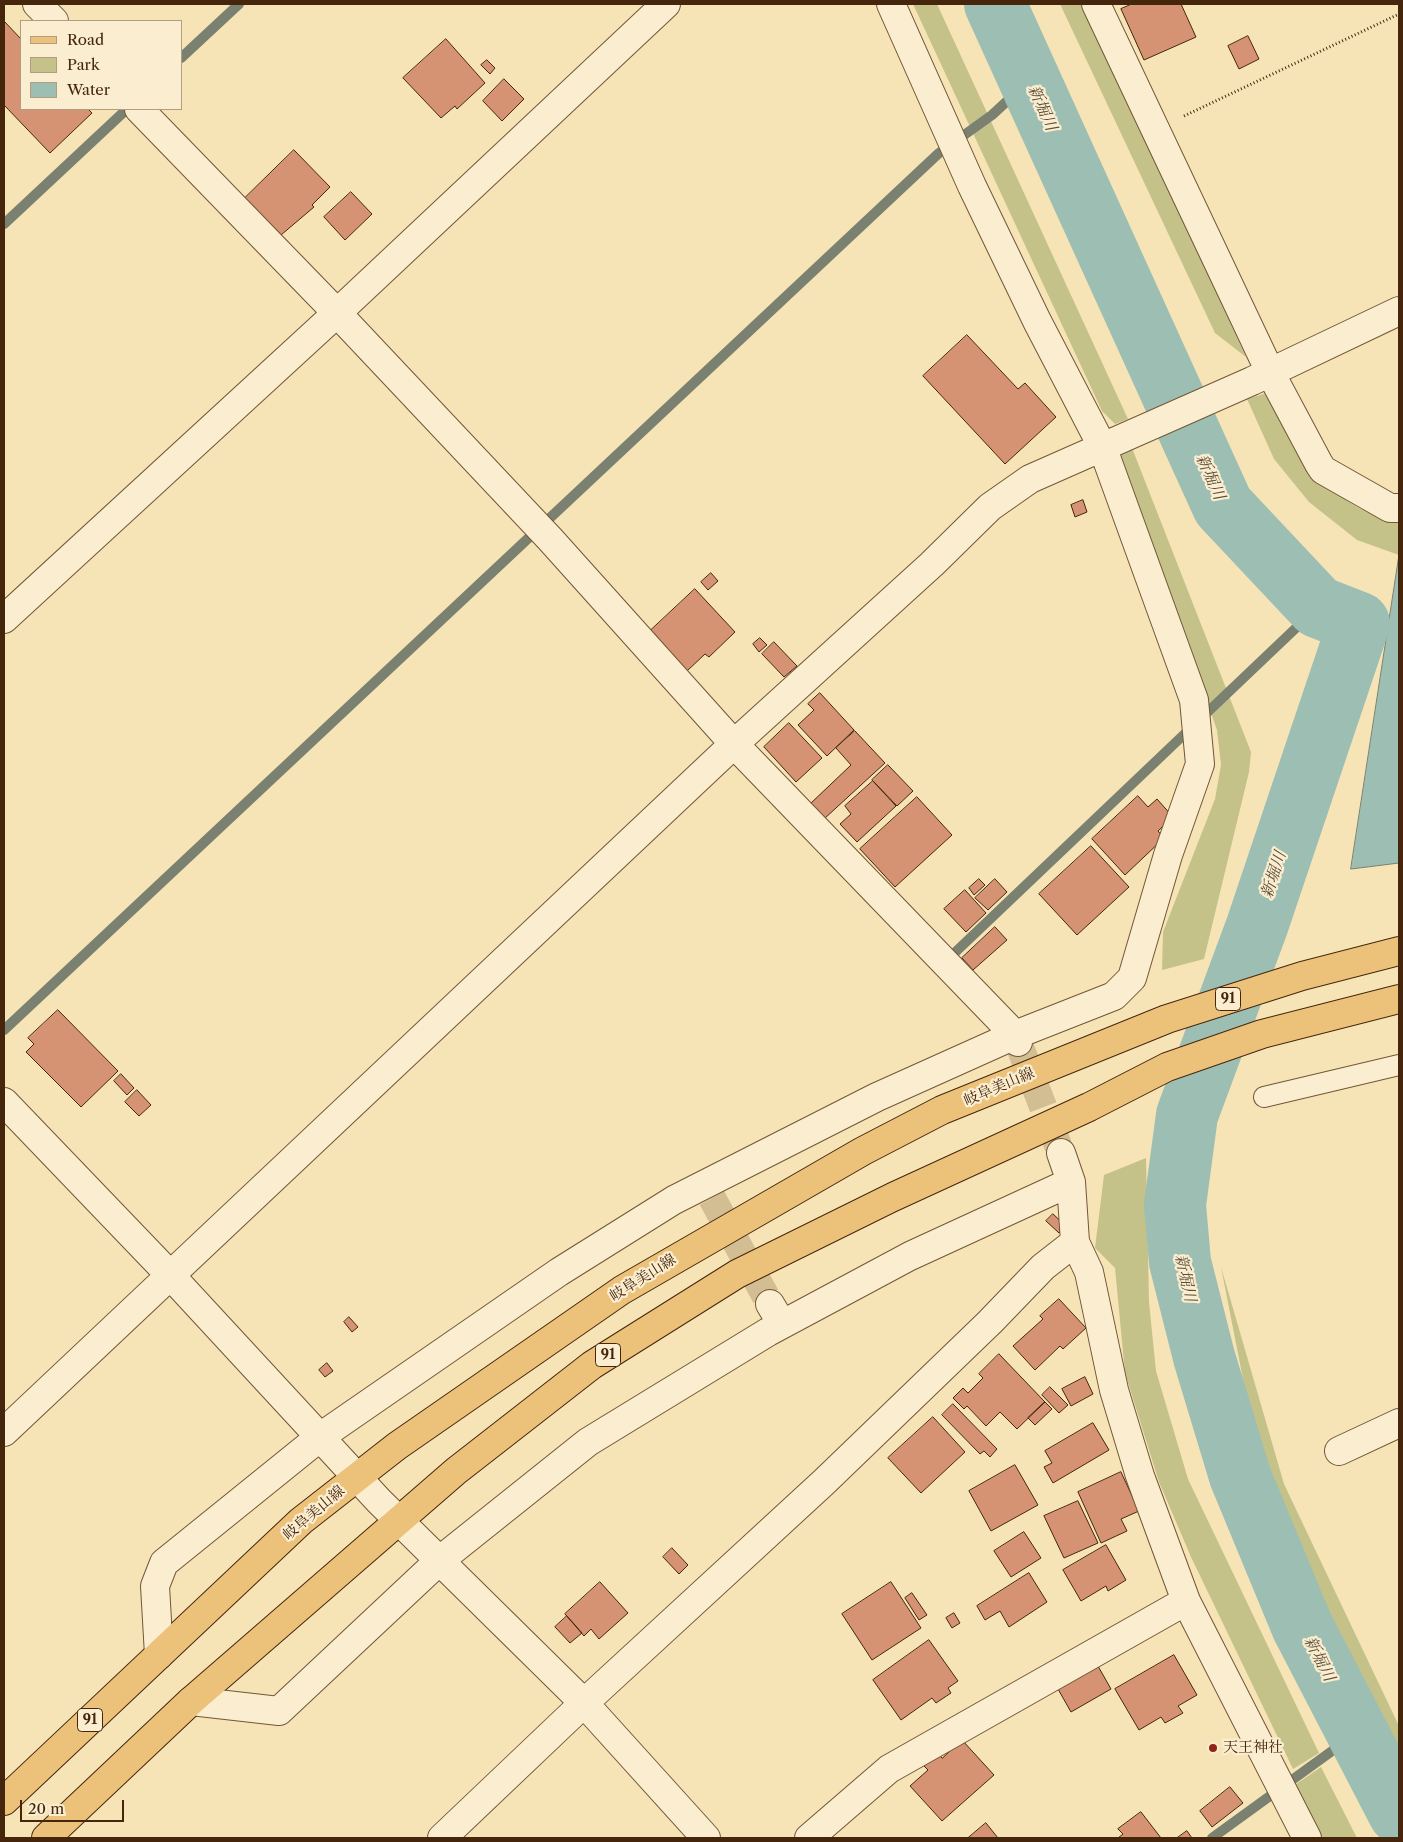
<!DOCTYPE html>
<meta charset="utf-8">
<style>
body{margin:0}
#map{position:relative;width:1403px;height:1842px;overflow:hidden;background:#f7e4b6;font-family:"Libre Caslon Text",serif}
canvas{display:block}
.frame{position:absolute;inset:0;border:5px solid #45260d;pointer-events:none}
.legend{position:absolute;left:20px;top:20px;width:162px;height:90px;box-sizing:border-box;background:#faedd0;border:1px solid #b29d82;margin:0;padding:6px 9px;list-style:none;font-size:15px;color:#45260d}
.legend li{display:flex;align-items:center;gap:10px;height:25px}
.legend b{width:25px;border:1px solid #b29d82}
.scale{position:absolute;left:20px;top:1800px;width:104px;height:22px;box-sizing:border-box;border:2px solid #45260d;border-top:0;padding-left:6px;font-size:15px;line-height:18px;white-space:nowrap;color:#45260d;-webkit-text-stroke:4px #faedd0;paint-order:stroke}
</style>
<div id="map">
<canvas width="1403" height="1842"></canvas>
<div class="frame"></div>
<ul class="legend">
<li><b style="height:6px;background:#ecc27b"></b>Road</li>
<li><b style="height:14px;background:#c4c289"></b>Park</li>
<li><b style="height:14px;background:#9dbeb2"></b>Water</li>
</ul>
<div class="scale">20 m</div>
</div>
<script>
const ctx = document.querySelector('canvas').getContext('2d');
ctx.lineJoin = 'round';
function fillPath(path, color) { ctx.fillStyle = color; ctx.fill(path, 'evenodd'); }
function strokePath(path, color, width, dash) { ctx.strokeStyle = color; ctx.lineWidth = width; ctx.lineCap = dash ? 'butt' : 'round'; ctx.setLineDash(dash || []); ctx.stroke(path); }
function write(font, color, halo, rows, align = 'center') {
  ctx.font = font + ' "Libre Caslon Text","Noto Serif JP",serif'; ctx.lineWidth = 4.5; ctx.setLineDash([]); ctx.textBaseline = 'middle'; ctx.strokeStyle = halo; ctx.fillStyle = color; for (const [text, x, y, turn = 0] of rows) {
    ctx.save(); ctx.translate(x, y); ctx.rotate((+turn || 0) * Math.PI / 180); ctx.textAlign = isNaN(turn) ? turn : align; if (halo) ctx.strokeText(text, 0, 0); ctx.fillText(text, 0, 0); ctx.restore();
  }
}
fillPath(new Path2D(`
 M 913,4 L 937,4 L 1128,419 L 1115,424 L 1102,411 Z
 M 1060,4 L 1084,4 L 1246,357 L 1215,333 Z
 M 1267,393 C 1300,447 1329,513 1399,520 L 1399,555 L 1357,540 L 1309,502 L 1274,459 L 1247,399 Z
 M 1132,448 L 1251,752 L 1249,772 L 1204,959 L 1162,970 L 1163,932 L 1215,799 L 1221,765 L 1217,730 L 1120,456 Z
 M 1146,1158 L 1149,1302 L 1156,1371 L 1188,1479 L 1319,1753 L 1293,1769 L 1191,1557 L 1159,1482 L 1125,1373 L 1115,1268 L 1095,1248 L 1104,1175 Z
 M 1221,1267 L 1284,1484 L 1399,1726 L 1399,1760 L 1260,1466 Z
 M 1321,1767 L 1357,1838 L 1316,1838 L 1289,1789 Z`), '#c4c289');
const water = new Path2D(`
 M 1399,555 L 1399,863 L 1351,869 Z`);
fillPath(water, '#9dbeb2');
strokePath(water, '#7a8170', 1);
strokePath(new Path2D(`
 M 181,58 L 239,4
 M 4,224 L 127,109
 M 946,961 L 1318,607
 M 4,1030 L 939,153 L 992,115 L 1030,80
 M 1212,1838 L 1343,1743`), '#7a8170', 10);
strokePath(new Path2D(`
 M 995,4 L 1223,506 L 1318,607 L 1359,623 L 1257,926 L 1187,1115 L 1175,1205 L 1180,1262 L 1204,1357 L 1240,1476 L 1302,1626 L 1399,1813`), '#9dbeb2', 62);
const building = new Path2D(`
 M 1132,4 L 1181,4 L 1196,37 L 1144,60 L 1121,9 Z
 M 4,21 L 21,39 L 21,109 L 88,109 L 92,113 L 50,153 L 4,105 Z
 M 1248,36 L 1259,59 L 1239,69 L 1228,46 Z
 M 446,39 L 485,83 L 457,109 L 455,106 L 441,118 L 403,78 Z
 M 487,60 L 495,68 L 490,74 L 481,65 Z
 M 504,79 L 524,99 L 502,121 L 483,101 Z
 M 294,150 L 330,187 L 312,205 L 314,207 L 281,235 L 245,198 Z
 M 351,192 L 372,214 L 345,240 L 324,217 Z
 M 967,335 L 1018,389 L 1025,383 L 1056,417 L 1005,464 L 923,376 Z
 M 1083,500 L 1087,512 L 1075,517 L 1071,505 Z
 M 711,573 L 718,581 L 708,590 L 701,582 Z
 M 695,589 L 735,632 L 709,657 L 705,654 L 687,671 L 649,632 Z
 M 760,638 L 767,645 L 759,652 L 753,644 Z
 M 774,642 L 797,666 L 784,677 L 762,654 Z
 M 820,693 L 854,730 L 827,756 L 798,725 L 814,710 L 808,704 Z
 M 789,723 L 822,758 L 796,782 L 764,747 Z
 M 855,731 L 885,763 L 824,819 L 810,804 L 851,765 L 836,748 Z
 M 888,765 L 913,791 L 897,806 L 872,780 Z
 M 873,781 L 896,806 L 857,842 L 840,824 L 851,814 L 845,806 Z
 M 1138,796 L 1148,807 L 1157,799 L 1173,817 L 1158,831 L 1164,838 L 1125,875 L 1092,839 Z
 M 917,797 L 952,835 L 895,887 L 860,849 Z
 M 1091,846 L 1129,887 L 1077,935 L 1039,894 Z
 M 979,879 L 985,885 L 974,895 L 969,888 Z
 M 995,879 L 1007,892 L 988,910 L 975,898 Z
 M 965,890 L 986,913 L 966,932 L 944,909 Z
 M 995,927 L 1007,940 L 973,970 L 962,958 Z
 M 58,1010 L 118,1071 L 81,1107 L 26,1052 L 34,1044 L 28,1038 Z
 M 121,1074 L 134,1088 L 127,1095 L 114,1081 Z
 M 137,1090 L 151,1105 L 139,1116 L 125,1102 Z
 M 1053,1214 L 1066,1226 L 1059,1233 L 1046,1221 Z
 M 1059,1299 L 1086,1328 L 1063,1349 L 1060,1346 L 1035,1370 L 1013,1346 L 1043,1319 L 1040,1316 Z
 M 349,1317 L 358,1327 L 352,1332 L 344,1322 Z
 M 999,1354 L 1045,1402 L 1017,1429 L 1000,1412 L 986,1426 L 967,1406 L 964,1409 L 953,1398 L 963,1388 L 968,1393 L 983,1378 L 979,1374 Z
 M 327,1363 L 333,1371 L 325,1377 L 319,1370 Z
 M 1085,1377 L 1093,1394 L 1071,1406 L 1062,1389 Z
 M 1050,1387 L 1068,1405 L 1059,1413 L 1042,1395 Z
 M 1045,1402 L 1052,1409 L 1035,1425 L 1028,1418 Z
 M 953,1404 L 997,1449 L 990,1457 L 984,1451 L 980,1454 L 942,1415 Z
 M 933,1417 L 965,1452 L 921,1493 L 888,1458 Z
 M 1093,1423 L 1109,1450 L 1053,1483 L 1044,1467 L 1052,1463 L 1045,1451 Z
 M 1015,1465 L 1038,1505 L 991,1531 L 969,1491 Z
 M 1121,1472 L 1139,1511 L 1121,1519 L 1127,1531 L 1101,1543 L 1078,1492 Z
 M 1078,1501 L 1098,1543 L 1064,1558 L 1044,1516 Z
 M 1024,1532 L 1041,1558 L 1011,1577 L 994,1551 Z
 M 1106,1545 L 1126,1580 L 1108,1591 L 1106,1586 L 1081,1601 L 1063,1570 Z
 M 672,1548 L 688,1565 L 679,1574 L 663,1557 Z
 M 1029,1573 L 1047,1602 L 1009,1627 L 1000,1611 L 985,1620 L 977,1606 Z
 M 600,1582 L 628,1613 L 599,1639 L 591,1629 L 584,1636 L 565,1614 Z
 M 891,1582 L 921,1628 L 872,1660 L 842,1614 Z
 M 912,1593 L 927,1615 L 919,1620 L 905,1598 Z
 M 954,1613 L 960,1623 L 952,1628 L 946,1618 Z
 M 567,1616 L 582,1633 L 570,1643 L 555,1627 Z
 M 929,1640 L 958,1681 L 948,1688 L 951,1693 L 936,1703 L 932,1698 L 901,1720 L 873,1680 Z
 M 1174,1655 L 1197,1695 L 1178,1706 L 1183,1713 L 1165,1723 L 1161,1717 L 1139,1730 L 1115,1689 Z
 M 1094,1659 L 1111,1689 L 1071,1712 L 1054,1682 Z
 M 962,1740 L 994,1775 L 942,1821 L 910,1786 L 928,1770 L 924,1766 L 938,1753 L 942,1758 Z
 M 1230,1787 L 1243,1803 L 1212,1827 L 1200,1811 Z
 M 1141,1812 L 1161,1838 L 1118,1838 L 1123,1834 L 1118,1829 Z
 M 986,1823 L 998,1838 L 968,1838 Z
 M 1187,1831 L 1192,1838 L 1177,1838 Z`);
fillPath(building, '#d59373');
strokePath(building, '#45260d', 1);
strokePath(new Path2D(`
 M 1018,1042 L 1061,1153
 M 712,1198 L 770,1304`), '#d3be94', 28, [28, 14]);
const service = new Path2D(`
 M 1264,1097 L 1399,1065`);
const minor = new Path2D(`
 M 37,4 L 54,21
 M 1096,4 L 1270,372 L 1319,464 L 1323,470 L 1390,508 L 1399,508
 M 139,109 L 337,313 L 550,539 L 734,744 L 1015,1035 L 1018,1042
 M 4,619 L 337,313 L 666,4
 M 4,1102 L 171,1276 L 379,1501 L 584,1703 L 706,1838
 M 1061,1153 L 1071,1182 L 1075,1242 L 1089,1272 L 1114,1390 L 1140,1476 L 1186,1601 L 1307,1838
 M 770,1304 L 782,1324
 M 4,1432 L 734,744 L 932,564 L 990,507 L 1030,479 L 1252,381 L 1399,311
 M 1339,1451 L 1399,1423
 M 159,1655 L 155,1586 L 164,1563 L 320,1437 L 559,1272 L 674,1200 L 877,1097 L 1015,1035 L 1114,996 L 1132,978 L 1168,855 L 1200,764 L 1194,700 L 1102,446 L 1037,321 L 972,186 L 891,4
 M 191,1701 L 279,1711 L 439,1561 L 588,1442 L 768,1332 L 910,1256 L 1071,1182
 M 442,1838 L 584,1703 L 824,1482 L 990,1322 L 1043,1267 L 1075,1242
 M 809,1838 L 889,1769 L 1186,1601`);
const primary = new Path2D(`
 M 4,1801 L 301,1521 L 397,1446 L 622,1290 L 863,1151 L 942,1110 L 1167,1019 L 1302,976 L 1399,951
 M 46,1838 L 191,1701 L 456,1471 L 592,1365 L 737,1274 L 893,1197 L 1089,1107 L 1167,1067 L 1262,1034 L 1399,999`);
strokePath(service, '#725637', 22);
strokePath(minor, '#725637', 30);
strokePath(primary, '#45260d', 30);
strokePath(new Path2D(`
 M 1184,116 L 1399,14`), '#45260d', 3, [1, 2.5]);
strokePath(service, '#faedd0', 20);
strokePath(minor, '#faedd0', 28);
strokePath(primary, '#ecc27b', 28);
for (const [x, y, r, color] of [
 [1213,1748,5,"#8f2418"]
]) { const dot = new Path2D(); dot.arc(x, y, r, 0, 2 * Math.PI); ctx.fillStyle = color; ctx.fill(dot); strokePath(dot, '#faedd0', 2); }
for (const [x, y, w] of [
 [1228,999,25],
 [608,1355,25],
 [90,1720,25]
]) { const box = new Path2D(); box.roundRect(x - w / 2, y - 11.5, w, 23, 4); ctx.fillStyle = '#faedd0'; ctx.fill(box); strokePath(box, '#45260d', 1); }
write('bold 14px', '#45260d', null, [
 ["91",1228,999],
 ["91",608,1355],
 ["91",90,1720]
]);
write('15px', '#45260d', '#faedd0', [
 ["岐阜美山線",999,1087,-23],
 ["岐阜美山線",643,1278,-32],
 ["岐阜美山線",314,1513,-40]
]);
write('15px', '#45260d', '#faedd0', [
 ["天王神社",1223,1748]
], 'left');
write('italic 16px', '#5b4c36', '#faedd0', [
 ["新堀川",1042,108,66],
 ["新堀川",1210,477,66],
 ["新堀川",1274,875,-72],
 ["新堀川",1185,1278,78],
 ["新堀川",1319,1659,63]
]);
</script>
